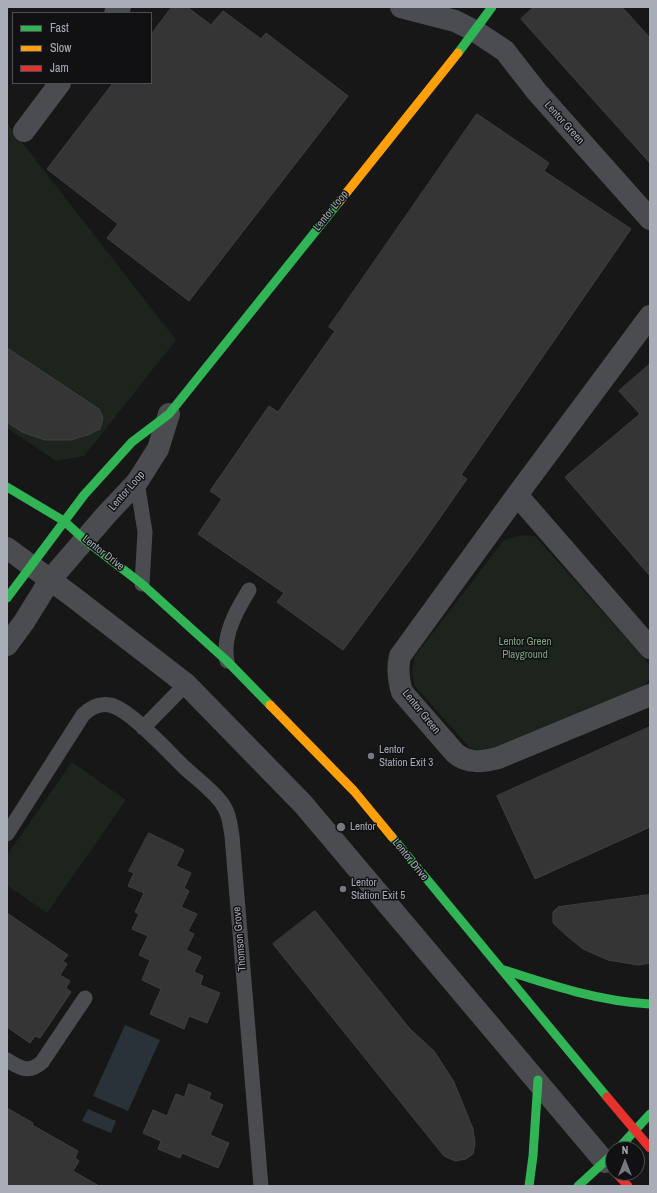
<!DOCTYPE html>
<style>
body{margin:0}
#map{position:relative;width:657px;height:1193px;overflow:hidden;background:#171717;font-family:"Archivo Narrow",sans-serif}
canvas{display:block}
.frame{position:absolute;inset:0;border:8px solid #a8adb8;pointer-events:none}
.legend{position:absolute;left:12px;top:12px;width:140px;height:72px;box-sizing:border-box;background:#111113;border:1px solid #4d4f55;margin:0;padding:5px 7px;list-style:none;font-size:12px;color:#a8adb8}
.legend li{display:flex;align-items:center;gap:8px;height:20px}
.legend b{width:20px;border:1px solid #4d4f55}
.north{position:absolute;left:605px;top:1141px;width:40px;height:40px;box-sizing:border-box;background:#111113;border:1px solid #4d4f55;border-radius:50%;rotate:0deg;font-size:11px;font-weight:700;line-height:16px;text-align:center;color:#a8adb8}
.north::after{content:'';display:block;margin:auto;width:14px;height:18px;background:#757880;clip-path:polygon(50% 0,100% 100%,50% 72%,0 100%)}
</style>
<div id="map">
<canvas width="657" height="1193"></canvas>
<div class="frame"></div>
<ul class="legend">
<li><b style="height:5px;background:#30b455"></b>Fast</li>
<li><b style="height:5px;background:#ff9f0a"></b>Slow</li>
<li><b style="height:5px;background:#e5322d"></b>Jam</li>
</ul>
<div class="north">N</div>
</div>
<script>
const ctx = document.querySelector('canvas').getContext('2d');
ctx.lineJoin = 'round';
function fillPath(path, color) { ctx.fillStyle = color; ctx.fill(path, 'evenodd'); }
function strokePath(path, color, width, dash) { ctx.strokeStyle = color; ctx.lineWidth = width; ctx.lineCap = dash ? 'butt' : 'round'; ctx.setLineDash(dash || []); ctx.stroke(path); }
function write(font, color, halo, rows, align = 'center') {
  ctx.font = font + ' "Archivo Narrow",sans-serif'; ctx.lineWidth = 3; ctx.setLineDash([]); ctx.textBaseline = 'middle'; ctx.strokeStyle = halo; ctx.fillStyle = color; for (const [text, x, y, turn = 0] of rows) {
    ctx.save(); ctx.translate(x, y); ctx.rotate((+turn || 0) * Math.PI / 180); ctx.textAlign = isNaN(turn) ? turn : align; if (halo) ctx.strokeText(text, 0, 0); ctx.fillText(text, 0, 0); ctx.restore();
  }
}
fillPath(new Path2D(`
 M 7,123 L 176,340 L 84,456 L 56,461 L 7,428 Z
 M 521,535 L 535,536 L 650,665 C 650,684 650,682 633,691 L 486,752 L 470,748 L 415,686 L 412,672 L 415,656 L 504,540 Z
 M 72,762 L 126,800 L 47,913 L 7,885 L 7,855 Z`), '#1d241e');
fillPath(new Path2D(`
 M 125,1025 L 160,1040 L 128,1111 L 93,1096 Z
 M 88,1109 L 116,1121 L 111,1133 L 82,1121 Z`), '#2a3239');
const building = new Path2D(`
 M 172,7 L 187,7 L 211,25 L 223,11 L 261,39 L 266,33 L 348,96 L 189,301 L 107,238 L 118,224 L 47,169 L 113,83 L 151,83 L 151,35 Z
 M 534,7 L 622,7 L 650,38 L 650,163 L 521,19 Z
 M 477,114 L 549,163 L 544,171 L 631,229 L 461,475 L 467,479 L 423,542 L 343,650 L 277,602 L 284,593 L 198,534 L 222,499 L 210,491 L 269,406 L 278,412 L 335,331 L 329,327 Z
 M 7,348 L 99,409 L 103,418 L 100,429 L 90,434 L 71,440 L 45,440 L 22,432 L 7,422 Z
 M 650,364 L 650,576 L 565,477 L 640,414 L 619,391 Z
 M 650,727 L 650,827 L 535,879 L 497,796 Z
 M 149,833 L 184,850 L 176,866 L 191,873 L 184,888 L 189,891 L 181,907 L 197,914 L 188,931 L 194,934 L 186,950 L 201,957 L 194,972 L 203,976 L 200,985 L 220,993 L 207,1023 L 189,1016 L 184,1029 L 150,1014 L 161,989 L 142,980 L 150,960 L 139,955 L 148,936 L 132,929 L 139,914 L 135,912 L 144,893 L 128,886 L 134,873 L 129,871 Z
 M 650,895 L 650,963 L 638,965 L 608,960 L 583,949 L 567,936 L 553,923 L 553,912 L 558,907 Z
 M 315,911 L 410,1029 L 434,1051 L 454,1082 L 473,1129 L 475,1144 L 473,1154 L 466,1159 L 455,1161 L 444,1156 L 273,944 Z
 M 7,913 L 68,955 L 63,961 L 67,964 L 60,975 L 70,981 L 66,988 L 71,992 L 40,1038 L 35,1036 L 30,1043 L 7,1027 Z
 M 189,1084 L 211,1093 L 209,1099 L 223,1105 L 210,1135 L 229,1143 L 218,1168 L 182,1153 L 180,1158 L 158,1149 L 161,1141 L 143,1133 L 153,1110 L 167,1116 L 176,1094 L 184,1097 Z
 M 7,1108 L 33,1123 L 32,1125 L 78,1151 L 75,1158 L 79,1161 L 73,1171 L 99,1186 L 7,1186 Z`);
fillPath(building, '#353536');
strokePath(building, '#3f4043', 1);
strokePath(new Path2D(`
 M 137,482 L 145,532 L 142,584
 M 227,661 C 222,636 236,611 249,590
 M 143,728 L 186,684
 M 7,834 L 83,715 C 91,707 99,703 110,705 C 130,709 169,753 185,768 C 197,779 211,789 221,802 C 229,812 230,824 232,836 L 261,1186
 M 7,1060 C 20,1068 29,1074 42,1062 L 85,998`), '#4b4c50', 15);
strokePath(new Path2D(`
 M 401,7 L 455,21 L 475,31 L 505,51 L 537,92 L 650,219
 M 115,13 L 120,7
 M 24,131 L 60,83
 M 650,316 L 517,495 L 400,656 C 397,669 398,679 402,692 L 455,753 C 468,764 482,762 498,758 L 650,695
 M 517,495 L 650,648
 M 7,548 L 72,596 L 186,684 L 303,804 L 605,1162
 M 7,645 L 24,622 L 50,580 L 106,515 L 137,482 L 158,449 L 169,414`), '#4b4c50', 22);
strokePath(new Path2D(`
 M 458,53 L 492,7
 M 7,487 L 64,521 L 85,540 L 142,584 L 227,661 L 270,705
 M 7,598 L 84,495 L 132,442 L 169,414 L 339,202
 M 392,837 L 607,1097
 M 501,969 C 550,985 598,1001 650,1004
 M 618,1149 L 650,1114
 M 529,1186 L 533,1156 L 538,1080
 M 578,1186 L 613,1154`), '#30b455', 9);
strokePath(new Path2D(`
 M 339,202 L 458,53
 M 270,705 L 354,791 L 392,837`), '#ff9f0a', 9);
strokePath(new Path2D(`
 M 607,1097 L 650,1148
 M 616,1173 L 628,1186`), '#e5322d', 9);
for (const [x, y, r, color] of [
 [371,756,4,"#757880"],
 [341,827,5,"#757880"],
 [343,889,4,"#757880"]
]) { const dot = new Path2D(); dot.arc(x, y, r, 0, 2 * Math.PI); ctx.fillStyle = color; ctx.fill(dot); strokePath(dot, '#111113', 1.5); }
write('11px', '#a8adb8', '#111113', [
 ["Lentor Green",564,123,48],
 ["Lentor Loop",331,211,-51],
 ["Lentor Loop",127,491,-49],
 ["Lentor Drive",103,553,38],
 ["Lentor Green",421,712,51],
 ["Lentor Drive",410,860,51],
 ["Thomson Grove",240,939,-95]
]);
write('11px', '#7fa381', '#111113', [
 ["Lentor Green",525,642],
 ["Playground",525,655]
]);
write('11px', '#a8adb8', '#111113', [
 ["Lentor",379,750],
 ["Station Exit 3",379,763],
 ["Lentor",350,827],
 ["Lentor",351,883],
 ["Station Exit 5",351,896]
], 'left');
</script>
